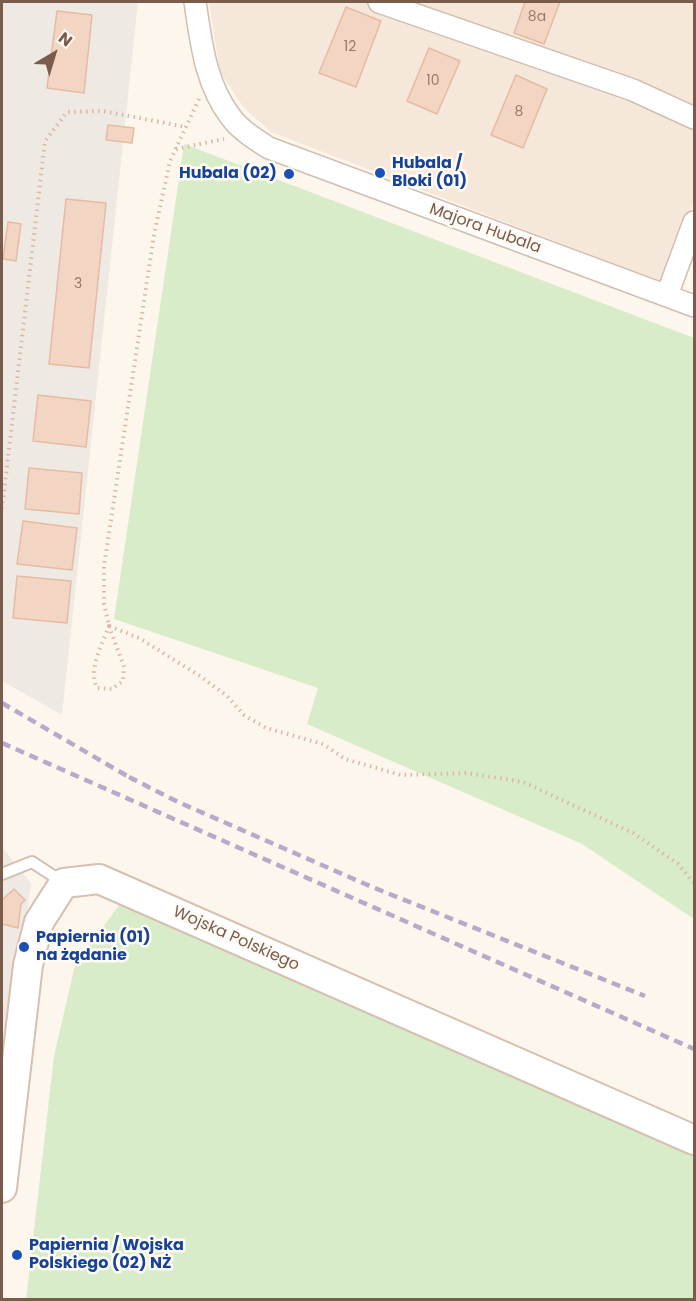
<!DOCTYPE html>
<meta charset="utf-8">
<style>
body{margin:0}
#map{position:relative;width:696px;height:1301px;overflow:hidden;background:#fdf6ec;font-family:Poppins,sans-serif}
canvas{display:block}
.frame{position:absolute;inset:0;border:3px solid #7a5c4d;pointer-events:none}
.north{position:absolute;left:24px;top:24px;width:60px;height:60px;-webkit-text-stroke:4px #fffaf3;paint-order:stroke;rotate:38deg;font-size:16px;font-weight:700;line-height:24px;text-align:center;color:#7a5c4d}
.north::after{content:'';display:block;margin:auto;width:21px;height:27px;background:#7a5c4d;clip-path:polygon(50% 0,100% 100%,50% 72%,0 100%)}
</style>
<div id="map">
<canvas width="696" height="1301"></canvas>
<div class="frame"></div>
<div class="north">N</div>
</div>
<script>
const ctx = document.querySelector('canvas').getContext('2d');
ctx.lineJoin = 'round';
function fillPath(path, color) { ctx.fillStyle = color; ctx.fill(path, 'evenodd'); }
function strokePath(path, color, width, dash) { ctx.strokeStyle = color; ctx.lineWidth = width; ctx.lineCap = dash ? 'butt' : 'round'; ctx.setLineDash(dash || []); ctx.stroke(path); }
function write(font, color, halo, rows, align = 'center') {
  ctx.font = font + ' Poppins,sans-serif'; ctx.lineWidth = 5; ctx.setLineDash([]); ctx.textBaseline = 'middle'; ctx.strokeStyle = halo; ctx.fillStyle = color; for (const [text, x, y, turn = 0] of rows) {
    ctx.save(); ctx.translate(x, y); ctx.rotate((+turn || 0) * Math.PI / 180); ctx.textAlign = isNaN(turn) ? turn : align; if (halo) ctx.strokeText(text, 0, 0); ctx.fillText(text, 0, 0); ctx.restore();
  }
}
fillPath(new Path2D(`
 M 209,2 L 694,2 L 694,201 L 664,283 L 271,132 L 244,108 L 220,72 Z`), '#f5e8da');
fillPath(new Path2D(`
 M 2,2 L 138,2 L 62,715 L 2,681 Z
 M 2,847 L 31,883 L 2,1099 Z`), '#efe9e4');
fillPath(new Path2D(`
 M 184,144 L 694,338 L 694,919 L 582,844 L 307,724 L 318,688 L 114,619 Z
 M 120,904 L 694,1155 L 694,1299 L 26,1300 L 54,1056 L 75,965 Z`), '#d8ecc9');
const building = new Path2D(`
 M 525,2 L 560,2 L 544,44 L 514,33 Z
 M 346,7 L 381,21 L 356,87 L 319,73 Z
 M 57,11 L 92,15 L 84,93 L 47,88 Z
 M 429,48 L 460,61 L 437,114 L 407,101 Z
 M 516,75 L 547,89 L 523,148 L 491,135 Z
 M 108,125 L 134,128 L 132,143 L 106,140 Z
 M 66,199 L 106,203 L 89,368 L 49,364 Z
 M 8,222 L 21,224 L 16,261 L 3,259 Z
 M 38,395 L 91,401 L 86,447 L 33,441 Z
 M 29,468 L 82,473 L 79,514 L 25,509 Z
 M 23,521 L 77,528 L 72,570 L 17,564 Z
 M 17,576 L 71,581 L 67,623 L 13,618 Z
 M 14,889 L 25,900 L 21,904 L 18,928 L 2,924 L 2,900 Z`);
fillPath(building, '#f3d5c3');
strokePath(building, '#e6bba3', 1.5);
const lane = new Path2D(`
 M 2,874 L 32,862 L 64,883`);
const street = new Path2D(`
 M 195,2 C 201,41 205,83 230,116 C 240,130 255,139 269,148 L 694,306
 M 379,2 L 633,90 L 694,118
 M 667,295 L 694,222`);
const secondary = new Path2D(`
 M 2,1188 L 28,965 L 39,922 L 64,883 L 99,879 L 694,1140`);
strokePath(lane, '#d1beb0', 14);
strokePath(street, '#d1beb0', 24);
strokePath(secondary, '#d6c0b0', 32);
strokePath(new Path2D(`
 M 199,99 L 170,161 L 154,235 L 104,566 L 104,604 L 109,626 L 139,638 L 200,676 L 227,696 L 244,715 L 266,728 L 323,744 L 345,759 L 401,775 L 467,773 L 523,782 L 633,833 L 678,864 L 694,883
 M 176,149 L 224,139
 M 2,509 L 45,141 L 67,112 L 103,111 L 186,127
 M 109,626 L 124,667 L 123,681 L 112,689 L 97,688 C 88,670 102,644 109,626 Z`), '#d9b8a5', 4, [1.5, 4.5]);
strokePath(lane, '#fff', 10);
strokePath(street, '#fff', 21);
strokePath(secondary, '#fff', 28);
strokePath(new Path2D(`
 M 2,703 L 134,780
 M 2,743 L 694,1049
 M 129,777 L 178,802 L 372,887 L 645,996`), '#b9a8c9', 4.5, [9, 6]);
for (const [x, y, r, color] of [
 [380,173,6,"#1a4fb4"],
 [289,174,6,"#1a4fb4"],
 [24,947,6,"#1a4fb4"],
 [17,1255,6,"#1a4fb4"]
]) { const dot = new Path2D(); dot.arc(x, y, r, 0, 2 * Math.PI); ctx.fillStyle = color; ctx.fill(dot); strokePath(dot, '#fffaf3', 2); }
write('14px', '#987a6a', null, [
 ["8a",537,17],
 ["12",350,47],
 ["10",433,81],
 ["8",519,112],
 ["3",78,284]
]);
write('bold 16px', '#164399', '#fffaf3', [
 ["Hubala /",392,164],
 ["Bloki (01)",392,182],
 ["Hubala (02)",277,174,"right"],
 ["Papiernia (01)",36,938],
 ["na żądanie",36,956],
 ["Papiernia / Wojska",29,1246],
 ["Polskiego (02) NŻ",29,1264]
], 'left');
write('16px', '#7a5c4d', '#fffaf3', [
 ["Majora Hubala",485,229,20],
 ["Wojska Polskiego",236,939,24]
]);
</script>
